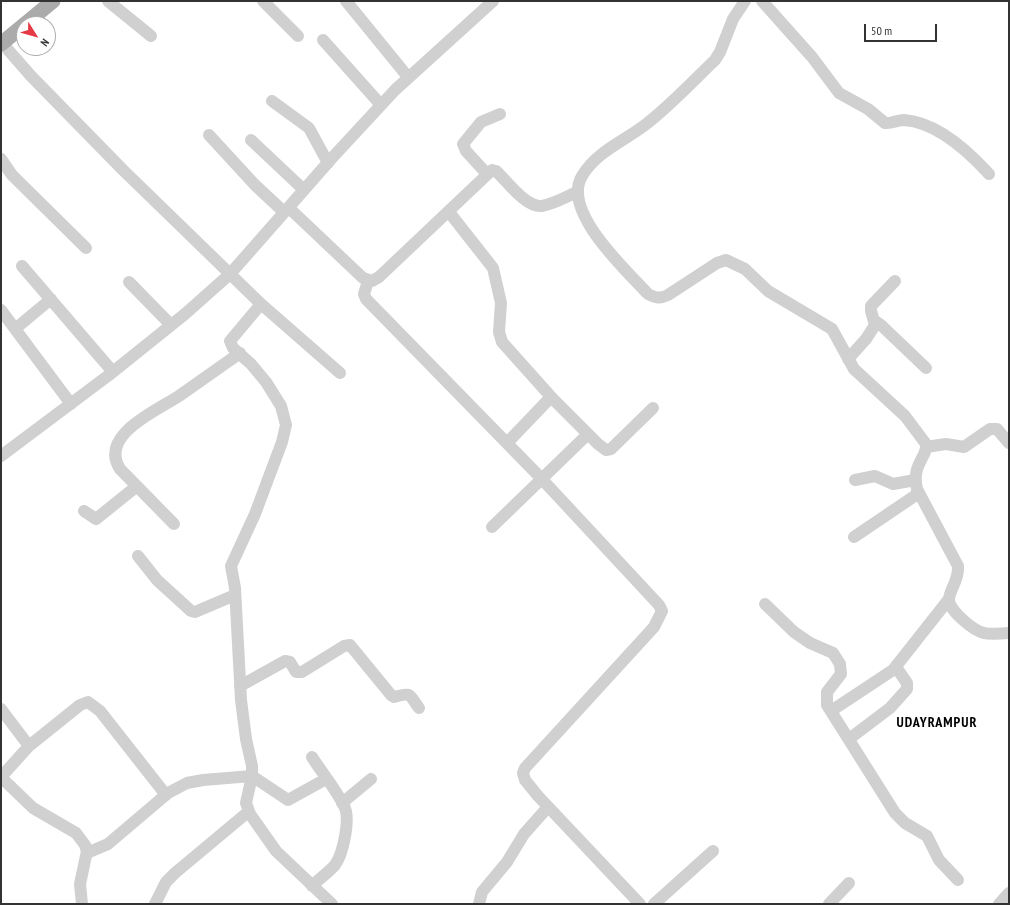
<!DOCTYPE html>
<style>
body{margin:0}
#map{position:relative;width:1010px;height:905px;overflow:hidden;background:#fff;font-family:"PT Sans Narrow",sans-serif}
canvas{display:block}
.frame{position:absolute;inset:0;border:2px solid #333;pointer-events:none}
.north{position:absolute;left:16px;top:16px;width:40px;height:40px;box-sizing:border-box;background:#fff;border:1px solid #adadad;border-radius:50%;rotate:127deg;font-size:11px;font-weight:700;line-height:16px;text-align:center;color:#333}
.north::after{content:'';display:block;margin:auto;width:14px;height:18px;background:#e63946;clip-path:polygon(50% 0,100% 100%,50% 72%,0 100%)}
.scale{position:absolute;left:864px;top:24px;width:73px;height:18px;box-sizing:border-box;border:2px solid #333;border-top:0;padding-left:5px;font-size:12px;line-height:14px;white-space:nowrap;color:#333;-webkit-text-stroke:3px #fff;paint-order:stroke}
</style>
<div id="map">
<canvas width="1010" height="905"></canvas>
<div class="frame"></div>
<div class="north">N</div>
<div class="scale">50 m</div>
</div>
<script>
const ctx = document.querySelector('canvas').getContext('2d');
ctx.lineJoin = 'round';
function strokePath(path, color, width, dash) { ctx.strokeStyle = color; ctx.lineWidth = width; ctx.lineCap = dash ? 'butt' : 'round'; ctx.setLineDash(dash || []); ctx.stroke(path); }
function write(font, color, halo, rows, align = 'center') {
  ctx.font = font + ' "PT Sans Narrow",sans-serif'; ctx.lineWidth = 4; ctx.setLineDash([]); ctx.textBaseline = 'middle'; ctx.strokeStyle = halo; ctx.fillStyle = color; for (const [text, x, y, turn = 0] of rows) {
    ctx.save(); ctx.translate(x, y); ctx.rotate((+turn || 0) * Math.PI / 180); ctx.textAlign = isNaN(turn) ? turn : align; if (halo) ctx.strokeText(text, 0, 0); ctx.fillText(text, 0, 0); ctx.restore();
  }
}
strokePath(new Path2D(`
 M 108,1 L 151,36
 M 263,1 L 298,36
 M 346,1 L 408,77
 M 745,1 L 733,19 L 720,52 L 715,60 C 692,82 670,106 645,125 C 624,141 596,152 582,176 C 561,211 626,270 648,294 C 656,298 660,299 668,295 L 717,263 L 726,260 L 745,269 L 768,291 L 832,329 L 854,369 L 905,416 L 926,444 C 928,457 911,464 917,489 L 958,566 C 959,581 950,588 949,599 C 948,610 974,631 984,633 C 991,635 1001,633 1009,633
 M 762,1 L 812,57 L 839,93 L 868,109 L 885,123 C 892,124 897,120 904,120 C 936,122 968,151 989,174
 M 323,40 L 381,105
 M 2,43 L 31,76 L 123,170 L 261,304 L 340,373
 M 272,101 L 309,128 L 328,163
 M 209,135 L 255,185 L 284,212
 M 251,140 L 304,190
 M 1,159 L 12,175 L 86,248
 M 487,174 L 466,151 L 463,144 L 481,122 L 500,114
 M 289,208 L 363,278 L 372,281 L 379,277 L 492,170 L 496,171 C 507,181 526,208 542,206 C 554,204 566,197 577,192
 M 449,212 L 493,268 L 501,303 L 499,332 L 502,342 L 553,399 L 598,444 L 606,450 L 611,449 L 653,408
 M 22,266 L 113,372
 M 368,281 L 364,294 L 366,299 L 539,476 L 659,605 L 662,611 L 654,627 L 525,768 L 523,773 L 525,780 L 538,796 L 640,904
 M 129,282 L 171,325
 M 261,304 L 230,341 L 233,348 L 251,364 L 266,382 L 281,406 L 286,425 L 282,442 L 255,514 L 231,566 L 235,588 L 241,700 L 246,739 L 252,766 L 252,776 L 246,803 L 250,814 L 276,851 L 332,904
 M 1,310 L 71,404
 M 875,321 L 882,326 L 926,368
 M 15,329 L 51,299
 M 848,359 L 866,339 L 875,325 L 871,311 L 871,306 L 895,281
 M 507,443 L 551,397
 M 926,447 L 946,444 L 964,447 L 990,429 L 997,429 L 1009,443
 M 1,456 L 109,375 L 185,314 L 230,274 L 332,158 L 395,90 L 493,1
 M 855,480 L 875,476 L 893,484 L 915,480
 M 84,511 L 96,519 L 137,486
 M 174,524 L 120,469 C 98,435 158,410 179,396 C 199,382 219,368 240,353
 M 492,527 L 588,434
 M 854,537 L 919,493
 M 138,556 L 157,580 L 191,611 L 195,612 L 235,595
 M 765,604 L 794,632 L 810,643 L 833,653 L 840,664 L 841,674 L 827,692 L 827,705 L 895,813 L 905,823 L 927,836 L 939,860 L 958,880
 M 240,686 L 285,661 L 290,662 L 296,672 L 302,672 L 344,646 L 350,645 L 391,695 L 394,697 C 411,692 409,694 419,708
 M 1,709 L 29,746
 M 831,711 L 893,670 L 949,599
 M 849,739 L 890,708 L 907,689 L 907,683 L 896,667
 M 312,757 C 322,773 336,789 344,806 C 351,818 343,854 335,865 C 328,873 319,879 312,886
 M 1,777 L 29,746 L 80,705 L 88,702 L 100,711 L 166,795
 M 1,780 L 6,782 L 33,808 L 76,833 L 85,845 L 87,851 L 80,884 L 82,904
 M 342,803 L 371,779
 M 87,853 L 108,844 L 168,793 L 187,783 L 203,780 L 252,776 L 288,800 L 326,779
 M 155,904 L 166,882 L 175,873 L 248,812
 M 479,904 L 482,892 L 507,862 L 524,834 L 548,807
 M 654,904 L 713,851
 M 829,904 L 849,883
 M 999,904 L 1009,893`), '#d0d0d0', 12);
strokePath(new Path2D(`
 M 1,44 L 53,1`), '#ababab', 15);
ctx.letterSpacing = '1px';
write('bold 14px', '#000', '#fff', [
 ["UDAYRAMPUR",937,723]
]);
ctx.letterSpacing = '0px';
</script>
